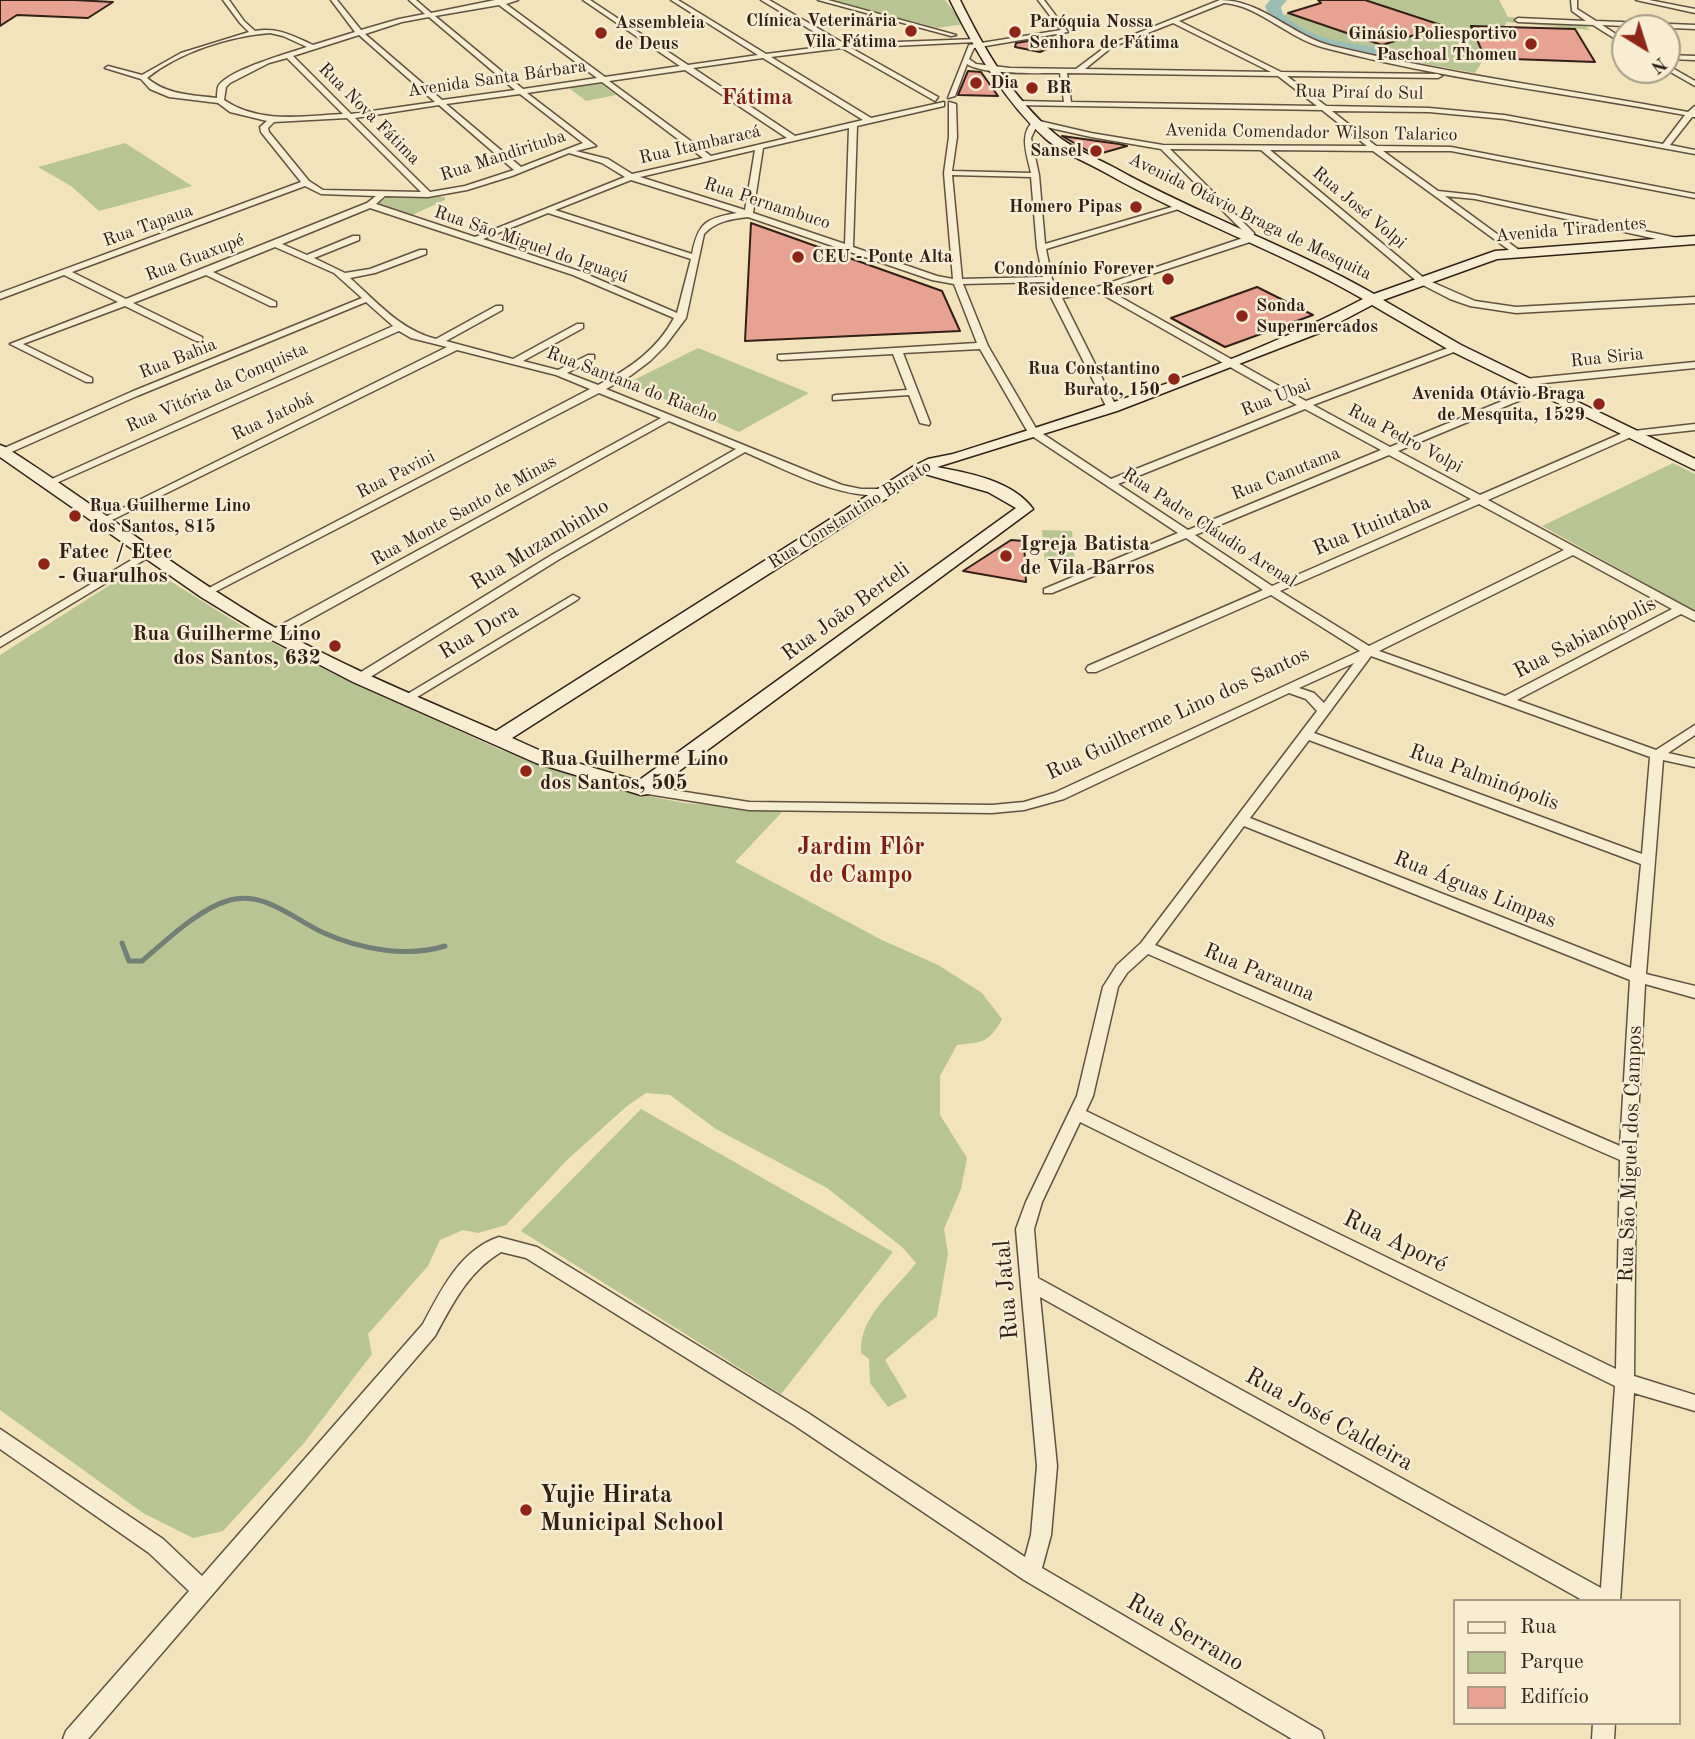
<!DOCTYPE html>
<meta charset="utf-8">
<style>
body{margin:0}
#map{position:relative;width:1695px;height:1739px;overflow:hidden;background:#f2e3bc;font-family:"Old Standard TT",serif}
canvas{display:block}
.legend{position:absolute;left:1453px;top:1599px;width:228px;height:126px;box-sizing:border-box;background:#f7edd3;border:2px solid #a89b88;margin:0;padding:9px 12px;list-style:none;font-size:21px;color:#322017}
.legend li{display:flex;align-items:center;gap:14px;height:35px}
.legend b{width:35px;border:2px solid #a89b88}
.north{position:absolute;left:1611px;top:14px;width:70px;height:70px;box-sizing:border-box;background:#f7edd3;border:2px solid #a89b88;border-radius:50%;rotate:142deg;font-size:19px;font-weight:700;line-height:28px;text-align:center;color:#322017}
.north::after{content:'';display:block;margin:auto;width:24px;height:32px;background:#8f2418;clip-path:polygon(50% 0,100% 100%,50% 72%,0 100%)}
</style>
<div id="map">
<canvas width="1695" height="1739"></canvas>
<ul class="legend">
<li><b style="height:9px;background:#f7edd3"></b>Rua</li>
<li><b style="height:19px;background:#b8c493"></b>Parque</li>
<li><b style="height:19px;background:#e8a293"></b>Edifício</li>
</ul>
<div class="north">N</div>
</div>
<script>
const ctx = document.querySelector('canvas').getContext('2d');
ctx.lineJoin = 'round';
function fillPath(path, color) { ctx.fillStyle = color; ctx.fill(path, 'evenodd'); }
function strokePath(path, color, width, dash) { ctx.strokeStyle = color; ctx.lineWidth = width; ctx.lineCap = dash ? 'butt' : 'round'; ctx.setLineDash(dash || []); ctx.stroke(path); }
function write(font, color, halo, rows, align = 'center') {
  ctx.font = font + ' "Old Standard TT",serif'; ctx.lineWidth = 5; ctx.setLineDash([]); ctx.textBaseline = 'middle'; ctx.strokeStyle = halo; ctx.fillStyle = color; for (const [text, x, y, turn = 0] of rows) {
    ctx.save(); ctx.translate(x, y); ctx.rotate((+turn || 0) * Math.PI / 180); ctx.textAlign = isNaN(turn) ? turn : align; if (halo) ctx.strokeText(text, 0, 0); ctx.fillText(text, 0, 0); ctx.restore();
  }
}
fillPath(new Path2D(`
 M 832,0 L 945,0 L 964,24 L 937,28 Z
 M 1365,0 L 1499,0 L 1508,17 L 1584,25 L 1590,30 L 1507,22 L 1475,73 L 1331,47 L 1273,22 L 1288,13 L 1382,45 L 1443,26 Z
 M 599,82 L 616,95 L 586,101 L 569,88 Z
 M 125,143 L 192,186 L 99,211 L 71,186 L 38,167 Z
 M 388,196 L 445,197 L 445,200 L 410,216 L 378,204 Z
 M 698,348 L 809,393 L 739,432 L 628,383 Z
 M 1673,463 L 1695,474 L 1695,611 L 1542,526 Z
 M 1042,530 L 1072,531 L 1075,562 L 1045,562 Z
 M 144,573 L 170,581 L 255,634 L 330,672 L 501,750 L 603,787 L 684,803 L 783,811 L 735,862 L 882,940 L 938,965 L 982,993 L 1002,1019 C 989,1043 983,1042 957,1045 L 940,1076 L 940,1115 L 967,1158 L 961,1189 L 944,1229 L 948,1254 L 937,1316 L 885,1360 L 907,1397 L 888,1407 L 870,1383 L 869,1359 L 861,1353 C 859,1315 895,1291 916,1263 L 902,1247 L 827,1188 L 716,1129 L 670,1095 L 646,1093 L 627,1106 L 567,1160 L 506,1225 L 478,1233 L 463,1230 L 440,1240 L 428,1266 L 368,1334 L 372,1354 L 304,1443 L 223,1531 L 193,1538 L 143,1513 L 0,1410 L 0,655 L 119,579 Z
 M 641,1109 L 893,1252 L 781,1394 L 521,1231 Z`), '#b8c493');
strokePath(new Path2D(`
 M 122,943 L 129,961 L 142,961 C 167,940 198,909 230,900 C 265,891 295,920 324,933 C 360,949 407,958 445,946`), '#717f75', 5);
fillPath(new Path2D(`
 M 1270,0 L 1287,0 L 1281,7 L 1283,14 C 1318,48 1373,43 1417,54 L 1420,64 L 1412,69 L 1406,67 L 1403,61 C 1367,58 1276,46 1265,6 Z`), '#9bbeb4');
const building = new Path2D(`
 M 0,0 L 74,0 L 113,2 L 88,18 L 17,15 L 0,26 Z
 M 1318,0 L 1365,0 L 1444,26 L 1382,45 L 1288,13 L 1321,3 Z
 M 1471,26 L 1575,29 L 1595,62 L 1485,58 Z
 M 1052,37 L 1063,42 L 1040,52 L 1015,47 L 1016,43 Z
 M 968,71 L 981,72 L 998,96 L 958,95 Z
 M 1062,136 L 1119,144 L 1127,146 L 1095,155 Z
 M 751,223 L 942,291 L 960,331 L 745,341 Z
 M 1257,287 L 1313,315 L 1225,347 L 1171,318 Z
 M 1011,540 L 1024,541 L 1026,582 L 963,571 Z`);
fillPath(building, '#e8a293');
strokePath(building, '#322017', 2);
const street = new Path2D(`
 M 223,0 L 229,0 L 244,21 L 255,31 C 278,27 293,36 313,45 L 355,32 L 331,0 L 337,0 L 361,30 L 399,19 L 425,14 L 409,0 L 416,0 L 431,13 L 495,0 L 518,0 L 506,4 L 605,77 L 680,66 L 583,0 L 590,0 L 688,65 L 758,55 L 671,0 L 678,0 L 766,54 L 836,45 L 761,0 L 769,0 L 845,44 L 977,39 L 975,42 L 851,48 L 938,97 L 935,101 L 842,48 L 771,57 L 871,118 L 944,102 L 944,106 L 857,126 L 853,247 L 937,276 L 953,279 L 944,173 L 949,137 L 949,102 L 956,104 L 957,137 L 952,171 L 1031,173 C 1027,154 1018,133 1035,120 L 1091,133 L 1163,145 L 1367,146 L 1322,110 L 1015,105 L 1014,103 L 1018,101 L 1064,102 L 1060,73 C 1039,73 983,75 967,64 L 955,96 L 948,98 L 969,45 L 1061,30 L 1038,0 L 1044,0 L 1068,32 L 974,48 L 969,59 L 976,64 L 1010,68 L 1076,69 L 1108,45 L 1220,0 C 1262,0 1292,36 1332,46 C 1449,74 1570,90 1688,112 L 1695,106 L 1695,117 L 1692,117 L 1670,145 L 1695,150 L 1695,154 L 1504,119 L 1429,112 L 1332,111 L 1376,146 L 1451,147 L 1695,194 L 1695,198 L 1451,151 L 1383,151 L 1438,191 L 1475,195 L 1682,239 L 1682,243 L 1679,244 L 1475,199 L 1445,196 L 1519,250 L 1520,252 L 1516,255 L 1373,151 L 1270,150 L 1425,279 L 1475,301 L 1516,307 L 1695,297 L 1695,303 L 1516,313 L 1470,306 L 1450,299 L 1419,283 L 1261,150 L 1170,149 L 1254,233 L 1253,241 L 1106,289 L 1306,401 L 1453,346 L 1459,346 L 1459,350 L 1313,405 L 1390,447 L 1534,388 L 1540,388 L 1540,392 L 1398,451 L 1480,495 L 1625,432 L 1695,424 L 1695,430 L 1631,437 L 1488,500 L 1695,612 L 1695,621 L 1681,614 L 1517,700 L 1656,750 L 1695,725 L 1695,735 L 1668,753 L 1695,759 L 1695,767 L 1663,760 L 1646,974 L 1695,986 L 1695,998 L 1645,984 L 1636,1156 L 1634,1376 L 1695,1395 L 1695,1411 L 1634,1393 L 1620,1601 L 1584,1601 L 1040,1297 L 1057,1466 L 1051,1535 L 1042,1568 L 1321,1731 L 1324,1739 L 1292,1739 L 1024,1580 L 794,1425 L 526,1258 L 501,1252 C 468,1272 453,1303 435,1336 L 88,1739 L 63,1739 L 66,1731 L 189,1591 L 149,1553 L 0,1449 L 0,1429 L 163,1539 L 202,1576 L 423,1324 C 441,1290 460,1250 499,1237 L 537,1247 L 808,1413 L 1025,1557 L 1031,1535 L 1037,1466 L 1016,1229 L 1026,1202 L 1077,1096 L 1103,987 L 1117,965 L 1141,943 L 1317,711 L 1306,699 L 1289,693 L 1064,799 L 1024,810 L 992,813 L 749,810 L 641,793 L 634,789 L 641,785 L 749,802 L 992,805 L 1024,802 L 1054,793 L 1360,651 L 1271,595 L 1096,672 L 1088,672 L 1086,669 L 1088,666 L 1263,590 L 1186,538 L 1052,593 L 1044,593 L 1044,589 L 1178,533 L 1029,434 L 980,349 L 903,353 L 930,423 L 929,425 L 920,423 L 909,395 L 833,400 L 833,396 L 836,395 L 907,390 L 893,354 L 781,360 L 778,359 L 778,355 L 977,343 L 954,284 L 932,280 L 748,217 C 731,219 716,221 704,234 L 686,318 L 665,346 L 650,361 L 630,376 L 606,389 L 842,485 L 861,489 L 886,489 L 890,490 L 890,494 C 844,502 787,470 745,452 L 558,560 L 364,681 L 356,681 L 354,678 L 356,675 L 550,556 L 736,449 L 669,421 L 278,637 L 270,637 L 270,631 L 661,418 L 599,393 L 207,596 L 203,595 L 203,591 L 590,389 L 556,375 L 457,350 L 108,522 L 100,522 L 99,520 L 447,347 L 411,338 L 399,331 L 54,484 L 50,485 L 45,482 L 393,326 L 366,302 L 137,396 L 7,454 L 0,454 L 0,450 L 131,392 L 362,298 L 334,273 L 275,247 L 213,272 L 276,302 L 276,306 L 270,306 L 206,275 L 133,303 L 202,337 L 202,341 L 196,341 L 125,306 L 23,344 L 92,378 L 92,382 L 86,382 L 10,344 L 118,302 L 64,275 L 0,299 L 0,293 L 301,182 L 261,132 L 260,127 L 267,121 L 230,112 L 218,103 L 169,97 L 150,89 L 141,79 L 105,68 L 108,66 L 142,75 L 181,53 L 249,32 L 240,23 ZM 1224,3 C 1258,5 1289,39 1325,48 C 1443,79 1565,93 1685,115 L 1663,144 L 1504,115 L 1429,108 L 1326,106 L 1287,76 L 1438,78 L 1442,76 L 1438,74 L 1281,72 L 1179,21 ZM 499,5 L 597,78 L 523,89 L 435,16 ZM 429,17 L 515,90 L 442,100 L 365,34 L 402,22 ZM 1173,23 L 1271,72 L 1085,69 L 1112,47 ZM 270,33 L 283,36 L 307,47 C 289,53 225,71 218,87 C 217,91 217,95 217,98 C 192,95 167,95 147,78 C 179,52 230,36 270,33 ZM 359,35 L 435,102 L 351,114 L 293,56 ZM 287,58 L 343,114 C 303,116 259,124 224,100 L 226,87 L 230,83 L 269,63 ZM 763,58 L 863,120 L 795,136 L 693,68 ZM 685,70 L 787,138 L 711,156 L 609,81 ZM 1067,73 L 1278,76 L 1317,106 L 1071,102 ZM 602,82 L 703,158 L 632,174 L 608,159 L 576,151 L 596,146 L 527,93 ZM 520,94 L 583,143 L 521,167 L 446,104 ZM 439,105 L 514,170 L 465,186 L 430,192 L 355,118 ZM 347,118 L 421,192 L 323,190 L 309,181 L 269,132 L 268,128 L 274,122 ZM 1037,125 L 1091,137 L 1161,149 L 1247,235 L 1246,237 L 1097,287 L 1060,293 L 1052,279 L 1046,249 L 1182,208 L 1175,206 L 1045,244 L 1039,175 L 1031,138 ZM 849,128 L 845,244 L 753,213 L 763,148 ZM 755,150 L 745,210 L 640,177 ZM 569,153 L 602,163 L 625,177 L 475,237 L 376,204 L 385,196 L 428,197 L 467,190 L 512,176 ZM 952,175 L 1031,177 L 1037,248 L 1043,277 L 962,279 ZM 631,180 L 737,213 C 706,218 698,223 692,254 L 555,210 ZM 305,186 L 321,194 L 376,196 L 367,203 L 126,299 L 72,272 ZM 370,208 L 573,275 L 674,318 C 657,350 629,369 598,385 L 567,373 L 594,359 L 594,355 L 588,355 L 558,370 L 523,361 L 583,328 L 583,324 L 577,324 L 513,359 L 446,341 L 502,310 L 502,306 L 496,306 L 436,339 C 400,330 377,302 350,278 L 375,273 L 426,254 L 426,250 L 420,250 L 370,269 L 345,273 L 314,258 L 359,240 L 359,236 L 353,236 L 307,255 L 282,244 ZM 548,213 L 691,259 L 677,313 L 579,271 L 483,239 ZM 1045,282 L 1051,297 L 1108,410 L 1117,408 L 1062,298 L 1098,292 L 1297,405 L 1111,479 L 1037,430 L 988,346 L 963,284 ZM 1305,409 L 1381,450 L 1188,530 L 1118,484 ZM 1389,455 L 1471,499 L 1272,586 L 1195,535 ZM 1479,504 L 1564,550 L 1369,646 L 1280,591 ZM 1573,555 L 1672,609 L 1505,696 L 1379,651 ZM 1371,656 L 1650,757 L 1642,854 L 1314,733 ZM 1354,663 L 1324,703 L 1314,693 L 1299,688 ZM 1309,740 L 1641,864 L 1631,968 L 1250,818 ZM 1244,826 L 1630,980 L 1620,1146 L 1155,945 ZM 1148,954 L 1620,1160 L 1616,1369 L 1086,1111 L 1093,1096 L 1118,987 L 1127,973 ZM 1080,1122 L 1615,1386 L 1601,1588 L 1038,1278 L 1034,1229 L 1042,1202 Z
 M 818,0 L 828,0 L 956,35 L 951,36 Z
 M 1571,0 L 1577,0 L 1577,9 L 1596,21 L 1695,25 L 1695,29 L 1602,25 L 1625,40 L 1625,45 L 1593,25 L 1518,22 L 1515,20 L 1518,18 L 1586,21 L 1572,11 Z
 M 1636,0 L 1649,0 L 1695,9 L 1695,13 Z
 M 1667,55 L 1695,56 L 1695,60 L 1667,59 Z
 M 1667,65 L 1695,81 L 1695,86 L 1667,70 Z
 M 1695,362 L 1695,368 L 1524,385 L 1519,382 L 1524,379 Z
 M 150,549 L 156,552 L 154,554 L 0,647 L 0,638 Z
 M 573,595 L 579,598 L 577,600 L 409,702 L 401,702 L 399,699 Z
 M 1593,1723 L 1615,1723 L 1614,1739 L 1592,1739 Z`);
const secondary = new Path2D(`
 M 950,0 L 960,0 C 984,49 1012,98 1055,134 C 1071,148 1096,158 1115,168 C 1199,215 1290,246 1374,294 L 1495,251 L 1695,236 L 1695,244 L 1497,259 L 1383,300 L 1461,345 L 1695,459 L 1695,470 L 1451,351 L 1372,305 L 1319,333 L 1117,411 L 937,467 C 969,473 1013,481 1033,509 L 648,794 L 641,795 L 536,763 L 353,682 L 268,638 L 201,597 L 0,457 L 0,445 L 5,447 C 98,506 184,576 279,630 C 349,669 423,699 496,731 L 914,466 L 928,459 L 953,454 C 1092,410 1233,367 1363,299 C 1280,251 1189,220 1106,173 C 1087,162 1062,153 1046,139 C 1004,101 975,50 950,0 ZM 925,474 L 988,492 L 1016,508 L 638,781 L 550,755 L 512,738 Z`);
strokePath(street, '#625140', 3);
strokePath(secondary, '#322017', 3);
fillPath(street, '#f7edd3');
fillPath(secondary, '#f7edd3');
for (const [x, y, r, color] of [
 [911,31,7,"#8f2418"],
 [1015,32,7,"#8f2418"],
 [601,33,7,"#8f2418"],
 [1531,44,7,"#8f2418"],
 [976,83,7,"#8f2418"],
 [1032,88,7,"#8f2418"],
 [1096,151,7,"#8f2418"],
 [1136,207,7,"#8f2418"],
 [798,257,7,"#8f2418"],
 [1168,279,7,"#8f2418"],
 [1242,316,7,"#8f2418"],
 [1174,379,7,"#8f2418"],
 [1599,404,7,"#8f2418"],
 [75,516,7,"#8f2418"],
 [1006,556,7,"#8f2418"],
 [44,564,7,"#8f2418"],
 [335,646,7,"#8f2418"],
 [526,771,7,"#8f2418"],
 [526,1510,7,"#8f2418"]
]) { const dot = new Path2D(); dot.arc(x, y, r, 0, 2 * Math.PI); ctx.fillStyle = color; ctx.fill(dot); strokePath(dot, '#f7edd3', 2.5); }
write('bold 18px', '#322017', '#f7edd3', [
 ["Clínica Veterinária",897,21],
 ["Vila Fátima",897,42],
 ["Paróquia Nossa",1029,22,"left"],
 ["Senhora de Fátima",1029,43,"left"],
 ["Assembleia",615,23,"left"],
 ["de Deus",615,44,"left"],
 ["Ginásio Poliesportivo",1517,34],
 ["Paschoal Thomeu",1517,55],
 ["Dia",990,83,"left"],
 ["BR",1046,88,"left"],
 ["Sansel",1082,151],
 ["Homero Pipas",1122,207],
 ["CEU - Ponte Alta",812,257,"left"],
 ["Condomínio Forever",1154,269],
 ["Residence Resort",1154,290],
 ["Sonda",1256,306,"left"],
 ["Supermercados",1256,327,"left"],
 ["Rua Constantino",1160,369],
 ["Burato, 150",1160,390],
 ["Avenida Otávio Braga",1585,394],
 ["de Mesquita, 1529",1585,415],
 ["Rua Guilherme Lino",89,506,"left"],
 ["dos Santos, 815",89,527,"left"]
], 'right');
write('18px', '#322017', '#f7edd3', [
 ["Avenida Santa Bárbara",497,79,-8],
 ["Rua Piraí do Sul",1359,93,1],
 ["Rua Nova Fátima",369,114,45],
 ["Avenida Comendador Wilson Talarico",1311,133,1],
 ["Rua Itambaracá",700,145,-13],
 ["Rua Mandirituba",503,156,-18],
 ["Rua Pernambuco",767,204,18],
 ["Rua José Volpi",1359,208,40],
 ["Avenida Otávio Braga de Mesquita",1250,217,26],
 ["Rua Tapaua",148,226,-20],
 ["Avenida Tiradentes",1571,230,-5],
 ["Rua São Miguel do Iguaçú",531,245,19],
 ["Rua Guaxupé",195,258,-21],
 ["Rua Siria",1607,358,-6],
 ["Rua Bahia",178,359,-22],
 ["Rua Santana do Riacho",632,385,21],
 ["Rua Vitória da Conquista",217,388,-24],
 ["Rua Ubai",1276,398,-22],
 ["Rua Jatobá",273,417,-26],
 ["Rua Pedro Volpi",1405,439,28],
 ["Rua Canutama",1286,474,-22],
 ["Rua Pavini",396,475,-27],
 ["Rua Monte Santo de Minas",464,511,-29],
 ["Rua Constantino Burato",850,515,-32],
 ["Rua Padre Cláudio Arenal",1209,528,33]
]);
write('21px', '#322017', '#f7edd3', [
 ["Rua Ituiutaba",1372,526,-23],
 ["Rua Muzambinho",540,545,-31],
 ["Rua João Berteli",846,612,-36],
 ["Rua Dora",479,632,-31],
 ["Rua Sabianópolis",1585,638,-27],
 ["Rua Guilherme Lino dos Santos",1178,714,-25],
 ["Rua Palminópolis",1484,778,20],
 ["Rua Águas Limpas",1475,890,22],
 ["Rua Parauna",1259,973,23],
 ["Rua São Miguel dos Campos",1631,1154,-88]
]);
write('bold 21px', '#322017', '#f7edd3', [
 ["Igreja Batista",1020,544],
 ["de Vila Barros",1020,568],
 ["Fatec / Etec",58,552],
 ["- Guarulhos",58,576],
 ["Rua Guilherme Lino",321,634,"right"],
 ["dos Santos, 632",321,658,"right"],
 ["Rua Guilherme Lino",540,759],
 ["dos Santos, 505",540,783]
], 'left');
write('bold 23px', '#7a1f14', '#f7edd3', [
 ["Fátima",757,98]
]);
write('bold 24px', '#7a1f14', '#f7edd3', [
 ["Jardim Flôr",861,848],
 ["de Campo",861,876]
]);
write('24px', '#322017', '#f7edd3', [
 ["Rua Aporé",1395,1242,26],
 ["Rua Jatal",1007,1290,-95],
 ["Rua José Caldeira",1329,1420,29],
 ["Rua Serrano",1185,1633,30]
]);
write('bold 24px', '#322017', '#f7edd3', [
 ["Yujie Hirata",540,1496],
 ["Municipal School",540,1524]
], 'left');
</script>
